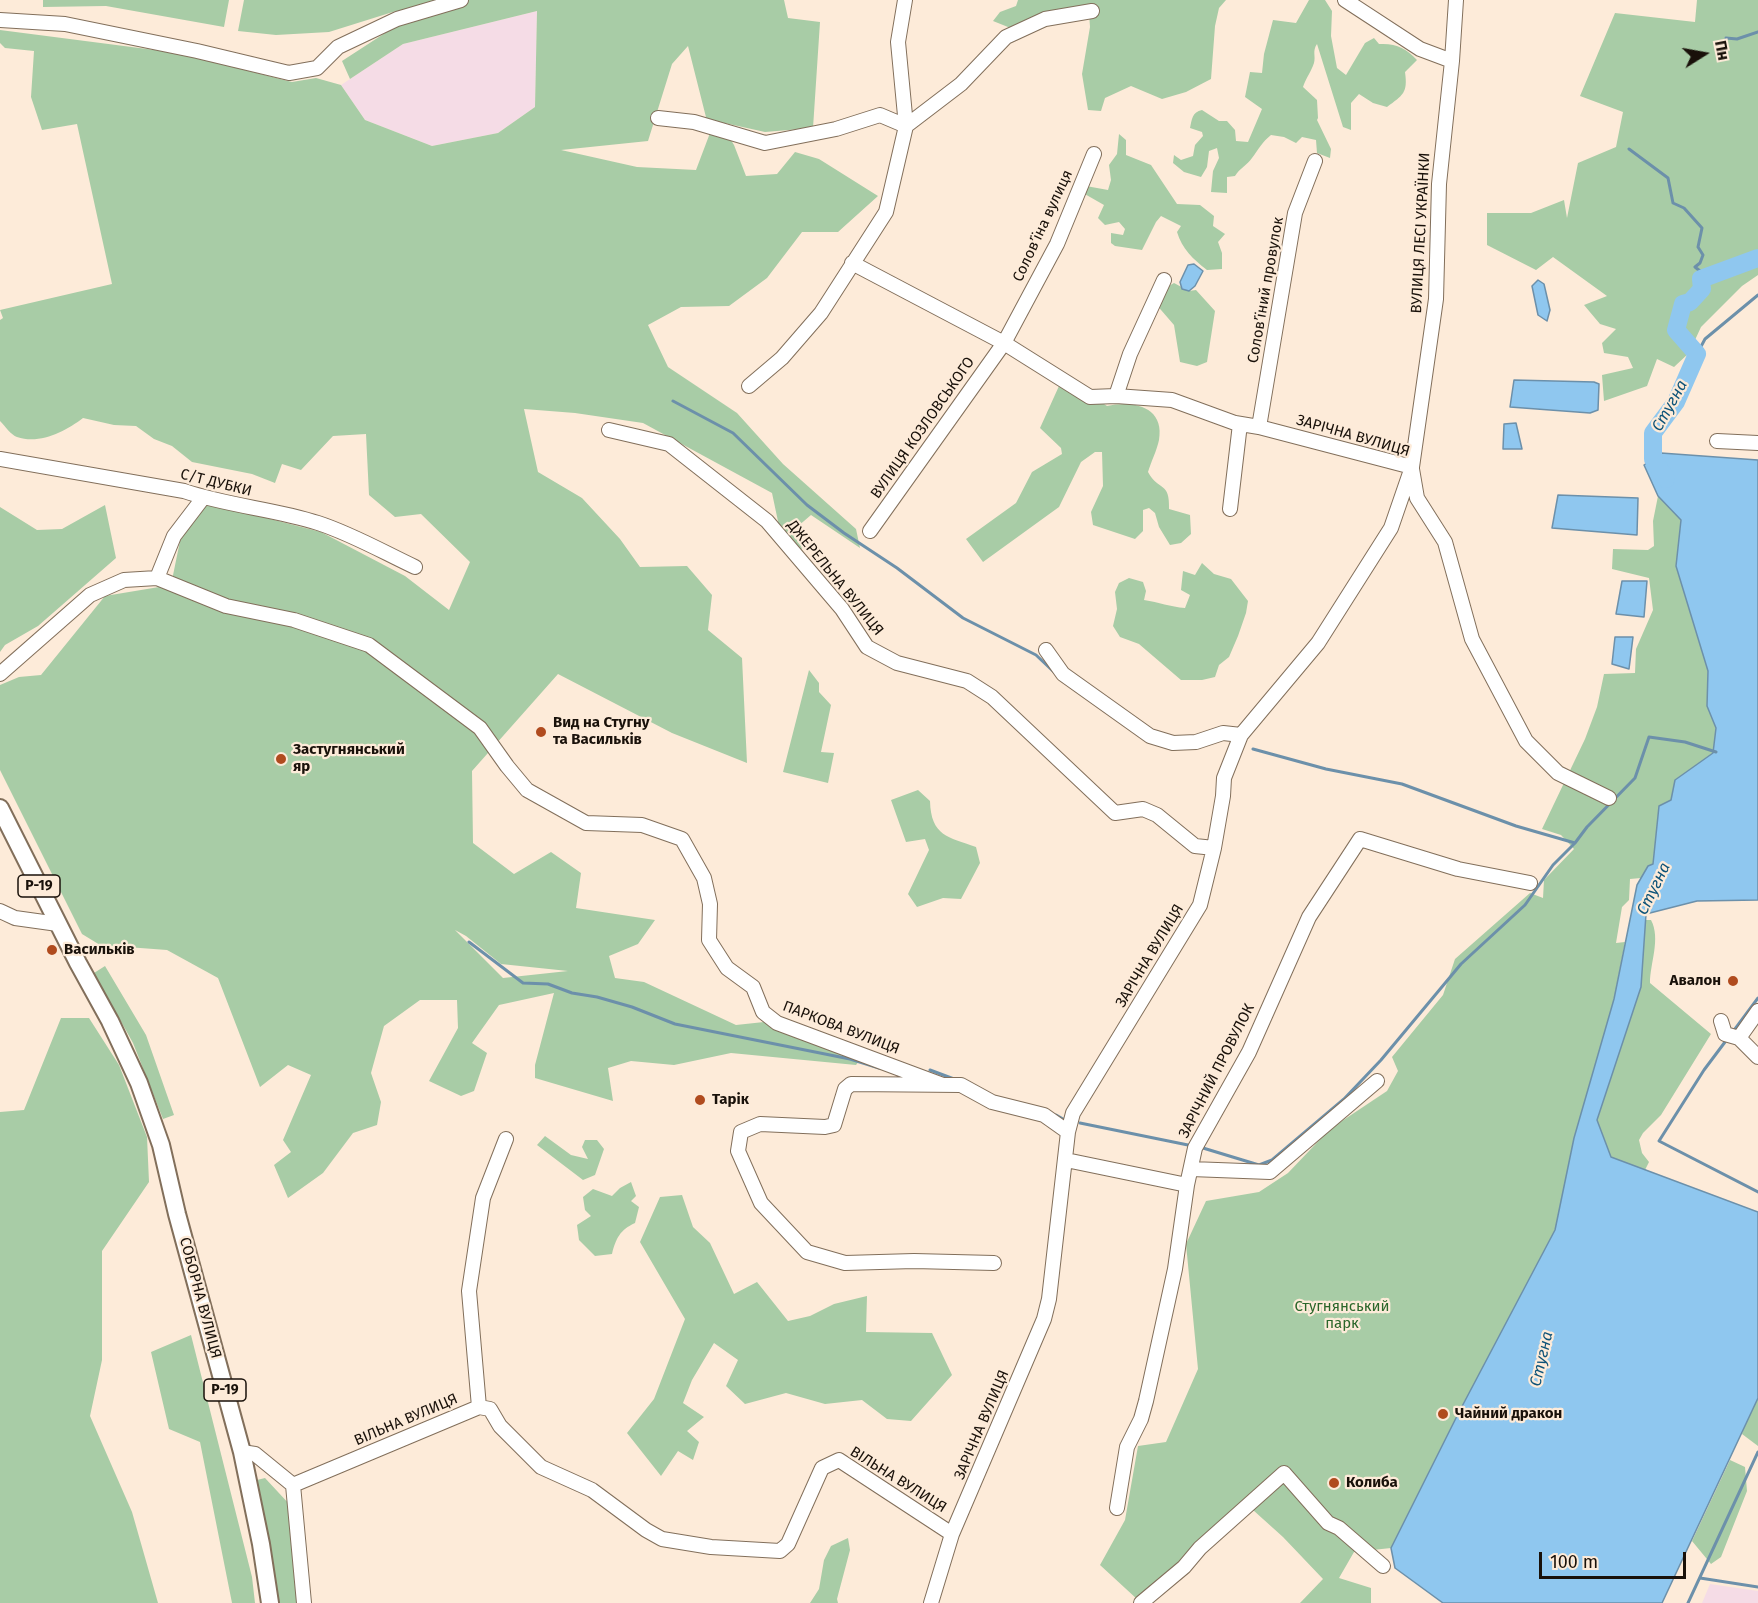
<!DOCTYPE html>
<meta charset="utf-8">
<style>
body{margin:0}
#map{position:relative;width:1758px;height:1603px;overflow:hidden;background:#fdebd9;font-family:"Fira Sans",sans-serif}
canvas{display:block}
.north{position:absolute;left:1674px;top:24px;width:60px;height:60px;-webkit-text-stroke:4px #fdebd9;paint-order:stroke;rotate:79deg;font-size:16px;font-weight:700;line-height:24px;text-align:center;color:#19110a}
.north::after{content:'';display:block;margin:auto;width:21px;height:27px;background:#19110a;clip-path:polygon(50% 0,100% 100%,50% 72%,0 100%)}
.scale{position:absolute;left:1539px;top:1552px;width:147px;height:27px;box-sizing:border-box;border:3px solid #19110a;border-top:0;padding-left:8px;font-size:18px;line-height:21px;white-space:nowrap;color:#19110a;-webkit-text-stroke:4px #fdebd9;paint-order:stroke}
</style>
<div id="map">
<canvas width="1758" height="1603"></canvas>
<div class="north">Пн</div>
<div class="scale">100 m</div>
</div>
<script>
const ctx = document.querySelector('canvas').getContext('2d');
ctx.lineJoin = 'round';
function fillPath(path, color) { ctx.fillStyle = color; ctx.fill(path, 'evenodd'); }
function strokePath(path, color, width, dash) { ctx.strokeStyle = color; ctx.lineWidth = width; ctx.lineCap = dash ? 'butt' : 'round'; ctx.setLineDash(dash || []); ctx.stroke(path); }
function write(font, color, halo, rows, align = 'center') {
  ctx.font = font + ' "Fira Sans",sans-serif'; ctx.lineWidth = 4.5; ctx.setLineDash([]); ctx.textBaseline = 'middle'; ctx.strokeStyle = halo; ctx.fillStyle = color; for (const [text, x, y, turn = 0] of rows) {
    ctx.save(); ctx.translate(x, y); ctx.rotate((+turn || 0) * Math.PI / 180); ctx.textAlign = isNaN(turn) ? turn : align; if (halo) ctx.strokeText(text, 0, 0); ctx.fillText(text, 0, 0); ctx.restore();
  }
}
fillPath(new Path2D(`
 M 537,11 L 535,107 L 498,133 L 432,146 L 365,120 L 341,85 L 403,44 Z
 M 1710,1584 L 1758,1591 L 1758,1603 L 1702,1603 Z`), '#f5dce6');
fillPath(new Path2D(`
 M 43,0 L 229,0 L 224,27 L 106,6 L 43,7 Z
 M 244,0 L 784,0 L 788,18 L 820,22 L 813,128 L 765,132 L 720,122 L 734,145 L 746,176 L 777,174 L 795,152 L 819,159 L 878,196 L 838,232 L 802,232 L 767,278 L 729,306 L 681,307 L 648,325 L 668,367 L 737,413 L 783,464 L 856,529 L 860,548 L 811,515 L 797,527 L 803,554 L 779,526 L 772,493 L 643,423 L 575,413 L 524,409 L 538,472 L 582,498 L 620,539 L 640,567 L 687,566 L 712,595 L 708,630 L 742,658 L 747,763 L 672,733 L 558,674 L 472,771 L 473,843 L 514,874 L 551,852 L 581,873 L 576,908 L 655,920 L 638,944 L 609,956 L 615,978 L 644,982 L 736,1025 L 764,1022 L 862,1057 L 856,1065 L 731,1053 L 674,1065 L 631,1061 L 608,1068 L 613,1101 L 535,1078 L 535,1065 L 554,993 L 499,1005 L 472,1043 L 487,1053 L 474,1091 L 461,1096 L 429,1081 L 458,1028 L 457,1000 L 420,1000 L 384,1026 L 371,1073 L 381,1102 L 377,1125 L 353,1133 L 323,1173 L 288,1198 L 274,1165 L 291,1152 L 283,1140 L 311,1075 L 288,1065 L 260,1087 L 218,978 L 167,950 L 100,945 L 82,934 L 0,770 L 0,685 L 19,677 L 41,675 L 105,596 L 171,585 L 180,541 L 204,502 L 321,532 L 405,576 L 449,610 L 470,562 L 421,514 L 395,517 L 369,495 L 366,434 L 333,436 L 301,470 L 282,464 L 275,483 L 252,474 L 192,462 L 172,446 L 154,439 L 136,426 L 114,425 L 83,418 C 66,431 40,445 17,437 C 11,435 5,426 0,421 L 0,320 L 3,318 L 0,310 L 112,284 L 77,124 L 42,130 L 31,97 L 34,51 L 5,48 L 0,43 L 0,30 L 178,53 L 292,82 L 316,78 L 341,85 L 365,120 L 432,146 L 498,133 L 535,107 L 537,11 L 403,44 L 350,79 L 342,61 L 399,24 L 396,11 L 329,32 L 276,35 L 238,31 ZM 688,46 L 710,133 L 696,170 L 637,167 L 561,150 L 648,141 L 672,64 ZM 455,930 L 466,936 L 501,964 L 568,971 L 503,978 Z
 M 1018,0 L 1226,0 L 1219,8 L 1215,26 L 1211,79 L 1186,92 L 1162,99 L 1131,86 L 1105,98 L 1101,111 L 1088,110 L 1082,74 L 1090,27 L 1089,13 L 1013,29 L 993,21 L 1000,12 L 1016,6 Z
 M 1309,0 L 1325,0 L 1332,11 L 1331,36 L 1337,68 L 1346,75 L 1365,43 L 1374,38 L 1379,44 C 1396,43 1406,48 1417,60 L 1405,72 C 1408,93 1403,95 1387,107 L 1373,103 L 1359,94 L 1351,103 L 1351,130 L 1343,127 L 1317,44 C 1312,51 1316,56 1314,63 C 1311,72 1306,78 1303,87 L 1317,100 L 1318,118 L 1317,120 L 1331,149 L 1330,158 L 1317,153 L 1316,140 L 1302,137 L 1296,143 L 1284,137 L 1271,135 C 1262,142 1259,149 1252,158 C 1247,165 1240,168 1235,176 L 1227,177 L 1227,193 L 1211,192 L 1213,171 L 1219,158 L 1217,148 L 1209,151 L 1207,167 L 1201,177 L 1184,172 L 1173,163 L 1174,155 L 1181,160 L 1193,156 L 1195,145 L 1203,136 L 1202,132 L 1190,128 C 1192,119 1192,112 1202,110 L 1219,121 L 1227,121 L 1235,130 L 1236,141 L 1248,142 L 1262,109 L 1245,97 L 1250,72 L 1262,73 L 1264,54 L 1273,20 L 1296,23 Z
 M 1697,0 L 1758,0 L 1758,275 L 1742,286 L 1701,327 L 1689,353 L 1674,367 L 1657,359 L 1647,386 L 1604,401 L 1602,375 L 1633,368 L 1628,357 L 1604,353 L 1602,343 L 1616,329 L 1600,324 L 1584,305 L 1607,296 L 1553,257 L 1536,270 L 1487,245 L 1487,213 L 1531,213 L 1564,200 L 1567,218 L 1578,163 L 1616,147 L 1623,112 L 1580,96 L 1615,13 L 1695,22 Z
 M 1119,134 L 1126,140 L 1126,155 L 1151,165 L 1177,204 L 1200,205 L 1214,216 L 1213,226 L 1225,234 L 1218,242 L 1222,253 L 1222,269 L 1207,270 C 1193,259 1182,249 1177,232 L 1181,226 L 1161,216 L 1156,222 L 1142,250 L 1115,246 L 1111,243 L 1111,233 L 1123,235 L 1125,229 L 1119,222 L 1105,225 L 1098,218 L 1104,205 L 1083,193 L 1086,186 L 1108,190 L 1111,180 L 1109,165 L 1117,154 Z
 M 1174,283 L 1189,291 L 1196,290 L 1215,311 L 1207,362 L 1197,366 L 1180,362 L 1174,325 L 1155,303 L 1167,287 Z
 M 1059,386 L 1089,402 L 1101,402 L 1107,406 C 1132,400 1165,406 1159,440 C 1157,450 1151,462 1148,472 C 1159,492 1170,481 1169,509 L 1190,515 L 1191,534 L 1181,543 L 1170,545 L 1159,527 L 1155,513 L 1149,508 L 1143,510 L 1143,531 L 1135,539 L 1093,525 L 1091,512 L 1103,486 L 1102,452 L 1095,452 L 1081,462 L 1059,507 L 983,562 L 966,539 L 1016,503 L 1032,472 L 1062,454 L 1061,448 L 1040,428 Z
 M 1658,496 L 1681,520 L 1676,566 L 1708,671 L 1707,706 L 1716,728 L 1713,753 L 1675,780 L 1671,800 L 1659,806 L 1653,864 L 1648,866 L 1641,878 L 1630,879 L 1629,900 L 1622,907 L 1616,943 L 1625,942 L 1614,999 L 1574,1138 L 1555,1230 L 1458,1414 L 1391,1548 L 1354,1552 L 1339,1578 L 1371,1588 L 1371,1603 L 1300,1603 L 1323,1579 L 1283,1537 L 1243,1501 L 1138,1600 L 1100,1565 L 1125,1520 L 1138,1446 L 1166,1442 L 1198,1369 L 1186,1244 L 1206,1201 L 1259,1192 L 1288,1173 L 1330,1129 L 1387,1091 L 1398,1071 L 1392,1057 L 1443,995 L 1455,959 L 1530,893 L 1543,898 L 1544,880 L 1574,849 L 1561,835 L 1542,829 L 1585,739 L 1597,707 L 1604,674 L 1635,673 L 1636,649 L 1653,610 L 1649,578 L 1612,569 L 1613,549 L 1648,550 L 1654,546 L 1653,521 Z
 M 105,505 L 116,558 L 38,626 L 5,645 L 0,652 L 0,507 L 37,530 L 62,529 Z
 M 1202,563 L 1214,574 L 1231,579 L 1248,601 L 1246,613 L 1238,636 L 1229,657 L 1219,665 L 1215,677 L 1202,680 L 1181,680 L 1139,644 L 1120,637 L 1113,626 L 1117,609 L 1115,592 L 1119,583 L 1129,578 L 1143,582 L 1146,591 L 1144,600 C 1159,602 1170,607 1185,608 L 1190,595 L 1181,590 L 1183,571 L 1195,575 Z
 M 809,670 L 819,683 L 819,692 L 831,705 L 821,752 L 834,753 L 828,783 L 783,772 Z
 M 918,790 L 930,801 C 931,836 948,837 976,847 L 980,863 L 961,899 L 943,898 L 917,907 L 908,894 L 929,850 L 925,839 L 906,842 L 891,800 Z
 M 1646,920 L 1651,920 C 1661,939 1650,963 1650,983 L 1711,1034 L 1661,1115 L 1643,1133 L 1639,1140 L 1642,1153 L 1649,1162 L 1645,1170 L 1611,1157 L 1597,1120 L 1641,929 Z
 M 105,966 L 146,1035 L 174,1115 L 163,1119 L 133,1043 L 94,973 Z
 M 61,1018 L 89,1018 L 119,1065 L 147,1137 L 149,1182 L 102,1251 L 102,1360 L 90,1416 L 132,1512 L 158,1603 L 0,1603 L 0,1112 L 24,1110 Z
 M 545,1136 L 571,1155 L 588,1159 L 582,1147 L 585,1140 L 597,1140 L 604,1149 L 595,1175 L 583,1180 L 537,1145 Z
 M 631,1182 L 636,1196 L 631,1201 L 639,1207 L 635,1223 C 620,1230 616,1238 612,1254 L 595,1256 L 579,1240 L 577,1225 L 591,1216 L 585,1210 L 583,1197 L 593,1189 L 612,1196 L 620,1188 Z
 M 682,1195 L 693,1227 L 710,1243 L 734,1294 L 757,1282 L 788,1321 L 810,1316 L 834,1304 L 867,1296 L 866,1332 L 932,1333 L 952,1375 L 911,1421 L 887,1419 L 862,1400 L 825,1404 L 786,1393 L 745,1404 L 726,1386 L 738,1360 L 714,1343 L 692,1380 L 683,1403 L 704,1417 L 687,1431 L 699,1442 L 693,1460 L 678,1451 L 661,1476 L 627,1433 L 654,1399 L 685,1319 L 640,1242 L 660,1197 Z
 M 191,1335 L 252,1577 L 255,1603 L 232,1603 L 200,1442 L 169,1429 L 151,1352 Z
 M 1758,1370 L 1758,1446 L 1742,1434 Z
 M 1730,1460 L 1745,1467 L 1747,1491 L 1721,1557 L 1711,1564 L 1692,1541 Z
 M 265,1478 L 291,1506 L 298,1603 L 277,1603 L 257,1480 Z
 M 848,1538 L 850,1550 L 837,1599 L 838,1603 L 810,1603 L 819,1589 L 824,1560 L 831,1546 Z`), '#a8cca6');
const water = new Path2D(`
 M 1194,264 L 1203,271 L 1195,286 L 1189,291 L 1182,289 L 1180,282 L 1188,265 Z
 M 1538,280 L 1544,284 L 1550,310 L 1547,321 L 1538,315 L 1532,286 Z
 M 1514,380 L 1594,382 L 1599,384 L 1598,410 L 1590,413 L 1510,407 Z
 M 1516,423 L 1522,449 L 1503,449 L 1504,424 Z
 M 1661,453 L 1758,460 L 1758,900 L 1697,901 L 1646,914 L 1641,987 L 1597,1120 L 1611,1157 L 1758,1212 L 1758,1398 L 1662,1603 L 1443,1603 L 1395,1568 L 1391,1548 L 1458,1414 L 1555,1230 L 1574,1138 L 1614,999 L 1637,885 L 1648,866 L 1653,864 L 1659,806 L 1671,800 L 1675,780 L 1713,753 L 1716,728 L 1707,706 L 1708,671 L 1676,566 L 1681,520 L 1658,496 L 1644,465 Z
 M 1558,495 L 1638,498 L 1637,535 L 1552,528 Z
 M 1622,581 L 1647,581 L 1644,617 L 1616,614 Z
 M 1615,637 L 1633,637 L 1629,669 L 1612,664 Z`);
fillPath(water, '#8fc7ef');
strokePath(water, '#6c90aa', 1.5);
strokePath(new Path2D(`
 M 1726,38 L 1737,39 L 1758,32
 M 1629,149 L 1668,178 L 1673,203 L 1684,208 L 1702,228 L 1698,247 L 1703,255 L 1700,263 L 1695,267 L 1700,271 L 1696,277 L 1701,279
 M 1697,354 L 1705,339 L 1758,295
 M 673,401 L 733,433 L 807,505 L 844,533 L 897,568 L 963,618 L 1036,655 L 1055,673
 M 1253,749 L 1326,769 L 1402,784 L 1516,826 L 1575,843 L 1587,827 L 1635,778 L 1649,737 L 1685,742 L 1716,752
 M 469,942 L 523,983 L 548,984 L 572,993 L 597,997 L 632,1007 L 675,1024 L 850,1059 L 879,1068
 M 1735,1029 L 1758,998
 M 1725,1042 L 1704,1070 L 1659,1141 L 1758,1192
 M 930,1070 L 954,1079
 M 1056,1115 L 1063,1119
 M 1080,1123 L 1188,1145
 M 1203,1148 L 1259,1165 L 1272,1160 L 1344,1099 L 1381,1060 L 1461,964 L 1525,905 L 1553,865 L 1575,843
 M 1700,1578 L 1758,1587
 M 1688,1603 L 1758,1452`), '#6c90aa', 3);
strokePath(new Path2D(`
 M 1666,479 L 1653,459 L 1653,433 L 1676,402 L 1697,354 L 1676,330 L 1683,304 L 1690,302 L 1702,289 L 1701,279 L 1758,258`), '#8fc7ef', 18);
const minor = new Path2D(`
 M 1345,0 L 1420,49 L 1452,61
 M 0,20 L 65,24 L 197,51 L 289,73 L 317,68 L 338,47 L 397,19 L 461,0
 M 658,118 L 694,122 L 765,143 L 836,129 L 880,115 L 906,126
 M 906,126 L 961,84 L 1006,37 L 1045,19 L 1092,11
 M 852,263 L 1004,343 L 1090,397 L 1116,396 L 1172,400 L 1235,423 L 1259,427 L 1412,467
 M 749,386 L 782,358 L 821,313 L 886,212 L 906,126 L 898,42 L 905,0
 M 1116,396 L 1130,354 L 1164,280
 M 1259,427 L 1295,213 L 1315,161
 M 609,430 L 669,444 L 767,521 L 842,609 L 867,647 L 897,663 L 967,681 L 992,697 L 1115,813 L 1143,809 L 1157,815 L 1195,846 L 1214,848
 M 1717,441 L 1758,443
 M 0,459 L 184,491 C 228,506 275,509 318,523 C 352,534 383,552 415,567
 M 1412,469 L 1417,498 L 1445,542 L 1472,639 L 1526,741 L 1558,773 L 1609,798
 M 1230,509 L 1240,424
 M 870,531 L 1004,343 L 1057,244 L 1094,154
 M 157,578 L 226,606 L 294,620 L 369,645 L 480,728 L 507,766 L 527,790 L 586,823 L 642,825 L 682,839 L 704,878 L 710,904 L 709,940 L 727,968 L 753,987 L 763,1012 L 777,1023 L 943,1085
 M 1046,650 L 1063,674 L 1150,736 L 1173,743 L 1196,742 L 1223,733 L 1241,735
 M 0,674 L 90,595 L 124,580 L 157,578 L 174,536 L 203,498
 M 0,911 L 15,918 L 58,924
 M 1721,1021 L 1725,1034 L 1739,1038 L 1758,1057
 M 1739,1038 L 1758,1011
 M 1066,1160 L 1187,1185
 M 1191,1169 L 1270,1172 L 1377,1081
 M 994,1263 L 914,1261 L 845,1263 L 807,1252 L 761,1203 L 738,1151 L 741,1132 L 760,1124 L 825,1127 L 834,1125 L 845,1089 L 851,1084 L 961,1085 L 992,1102 L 1044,1115 L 1068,1132
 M 479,1407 L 469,1291 L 483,1198 L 506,1139
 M 242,1452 L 255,1454 L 293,1485 L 304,1603
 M 293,1485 L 479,1407 L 490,1409 L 500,1426 L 541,1467 L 592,1490 L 646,1530 L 662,1539 L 711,1547 L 780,1551 L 788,1544 L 822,1468 L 839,1460 L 952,1534
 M 1117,1508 L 1127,1447 L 1141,1419 L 1146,1401 L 1175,1269 L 1187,1185 L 1195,1148 L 1249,1052 L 1309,917 L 1360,839 L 1458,869 L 1530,883
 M 931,1603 L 952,1534 L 1044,1319 L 1049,1299 L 1068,1132 L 1073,1113 L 1200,905 L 1214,848 L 1223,796 L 1224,778 L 1241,735 L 1318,643 L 1391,528 L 1412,467 L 1436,299 L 1439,184 L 1452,61 L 1456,0
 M 1141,1603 L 1184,1567 L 1200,1548 L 1284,1473 L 1328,1523 L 1339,1528 L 1383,1566`);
const major = new Path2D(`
 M 0,808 L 78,963 L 110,1021 L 139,1083 L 161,1145 L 177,1214 L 242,1452 L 261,1544 L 270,1603`);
strokePath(minor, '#826f5b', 16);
strokePath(major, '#826f5b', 20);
strokePath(minor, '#fff', 14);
strokePath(major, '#fff', 16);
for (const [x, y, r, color] of [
 [541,732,6,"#b04b1e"],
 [281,759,6,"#b04b1e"],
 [52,950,6,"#b04b1e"],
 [1733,981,6,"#b04b1e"],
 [700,1100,6,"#b04b1e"],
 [1443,1414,6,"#b04b1e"],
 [1334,1483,6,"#b04b1e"]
]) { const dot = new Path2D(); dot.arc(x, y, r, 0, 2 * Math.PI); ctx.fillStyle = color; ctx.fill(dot); strokePath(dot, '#fdebd9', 2); }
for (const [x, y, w] of [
 [39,886,42],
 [225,1390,42]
]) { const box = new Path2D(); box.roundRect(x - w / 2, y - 11, w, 22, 4.5); ctx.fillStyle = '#fdebd9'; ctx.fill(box); strokePath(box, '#19110a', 1.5); }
write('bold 14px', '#19110a', null, [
 ["Р-19",39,886],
 ["Р-19",225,1390]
]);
write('15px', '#19110a', '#fdebd9', [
 ["Соловʼїна вулиця",1043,226,-65],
 ["ВУЛИЦЯ ЛЕСІ УКРАЇНКИ",1421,233,-87],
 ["Соловʼїний провулок",1266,290,-80],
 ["ВУЛИЦЯ КОЗЛОВСЬКОГО",923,428,-55],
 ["ЗАРІЧНА ВУЛИЦЯ",1353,436,16],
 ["С/Т ДУБКИ",216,483,14],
 ["ДЖЕРЕЛЬНА ВУЛИЦЯ",835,578,51],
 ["ЗАРІЧНА ВУЛИЦЯ",1150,956,-59],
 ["ПАРКОВА ВУЛИЦЯ",841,1028,21],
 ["ЗАРІЧНИЙ ПРОВУЛОК",1217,1071,-63],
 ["СОБОРНА ВУЛИЦЯ",200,1298,75],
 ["ВІЛЬНА ВУЛИЦЯ",406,1420,-23],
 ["ЗАРІЧНА ВУЛИЦЯ",982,1425,-67],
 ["ВІЛЬНА ВУЛИЦЯ",898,1480,32]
]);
write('bold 15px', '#19110a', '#fdebd9', [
 ["Вид на Стугну",553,723],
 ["та Васильків",553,740],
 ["Застугнянський",293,750],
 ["яр",293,767],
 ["Васильків",64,950],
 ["Авалон",1721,981,"right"],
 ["Тарік",712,1100],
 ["Чайний дракон",1455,1414],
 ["Колиба",1346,1483]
], 'left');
write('15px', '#2a662a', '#fdebd9', [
 ["Стугнянський",1342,1307],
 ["парк",1342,1324]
]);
write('italic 16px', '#0e5378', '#fdebd9', [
 ["Стугна",1670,406,-61],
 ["Стугна",1654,889,-64],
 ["Стугна",1542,1359,-77]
]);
</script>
